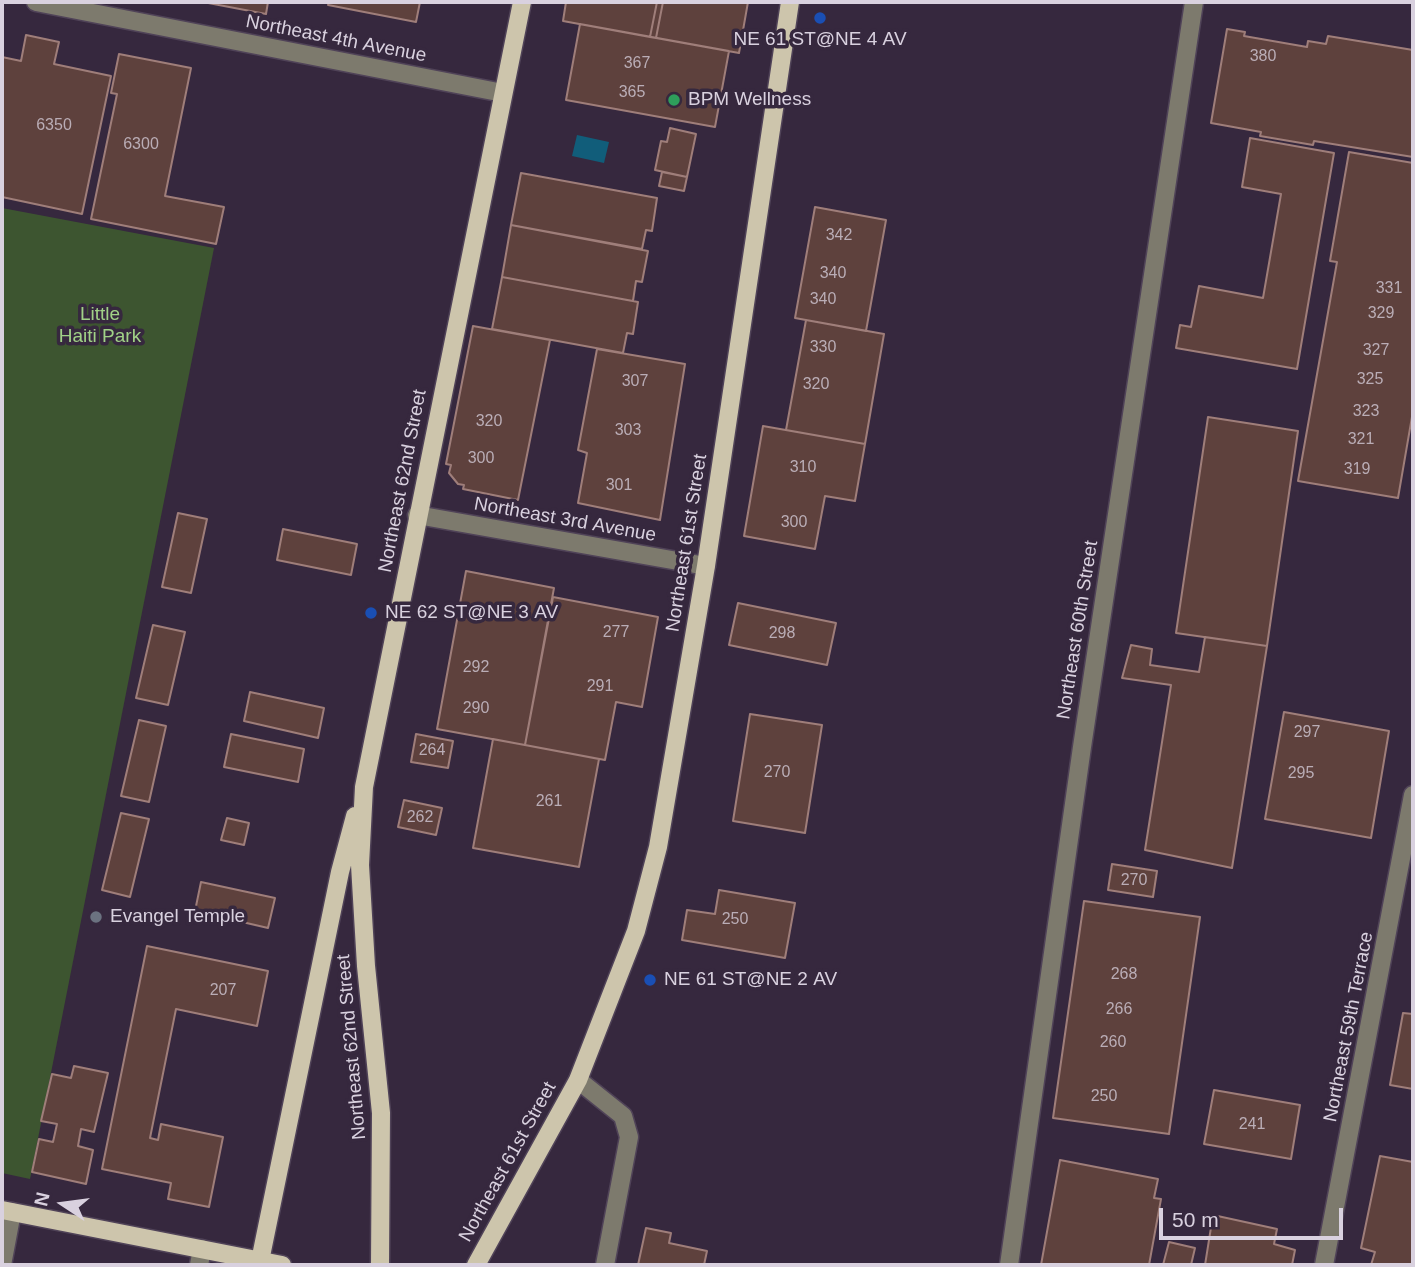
<!DOCTYPE html>
<style>
body{margin:0}
#map{position:relative;width:1415px;height:1267px;overflow:hidden;background:#36283e;font-family:Helvetica,sans-serif}
canvas{display:block}
.frame{position:absolute;inset:0;border:4px solid #d9d1df;pointer-events:none}
.north{position:absolute;left:28px;top:1169px;width:70px;height:70px;-webkit-text-stroke:5px #36283e;paint-order:stroke;rotate:283deg;font-size:19px;font-weight:700;line-height:28px;text-align:center;color:#d9d1df}
.north::after{content:'';display:block;margin:auto;width:24px;height:32px;background:#d9d1df;clip-path:polygon(50% 0,100% 100%,50% 72%,0 100%)}
.scale{position:absolute;left:1159px;top:1208px;width:184px;height:32px;box-sizing:border-box;border:4px solid #d9d1df;border-top:0;padding-left:9px;font-size:21px;line-height:24px;white-space:nowrap;color:#d9d1df;-webkit-text-stroke:5px #36283e;paint-order:stroke}
</style>
<div id="map">
<canvas width="1415" height="1267"></canvas>
<div class="frame"></div>
<div class="north">N</div>
<div class="scale">50 m</div>
</div>
<script>
const ctx = document.querySelector('canvas').getContext('2d');
ctx.lineJoin = 'round';
function fillPath(path, color) { ctx.fillStyle = color; ctx.fill(path, 'evenodd'); }
function strokePath(path, color, width, dash) { ctx.strokeStyle = color; ctx.lineWidth = width; ctx.lineCap = dash ? 'butt' : 'round'; ctx.setLineDash(dash || []); ctx.stroke(path); }
function write(font, color, halo, rows, align = 'center') {
  ctx.font = font + ' Helvetica,sans-serif'; ctx.lineWidth = 7; ctx.setLineDash([]); ctx.textBaseline = 'middle'; ctx.strokeStyle = halo; ctx.fillStyle = color; for (const [text, x, y, turn = 0] of rows) {
    ctx.save(); ctx.translate(x, y); ctx.rotate((+turn || 0) * Math.PI / 180); ctx.textAlign = isNaN(turn) ? turn : align; if (halo) ctx.strokeText(text, 0, 0); ctx.fillText(text, 0, 0); ctx.restore();
  }
}
fillPath(new Path2D(`
 M 2,208 L 214,248 L 30,1179 L 2,1173 Z`), '#3d5530');
fillPath(new Path2D(`
 M 577,135 L 609,142 L 604,163 L 572,156 Z`), '#115d7a');
const building = new Path2D(`
 M 203,2 L 268,2 L 266,14 Z
 M 329,2 L 420,2 L 416,22 L 328,5 Z
 M 566,2 L 657,2 L 650,37 L 563,21 Z
 M 657,2 L 663,2 L 656,38 L 650,37 Z
 M 663,2 L 748,2 L 739,53 L 656,38 Z
 M 580,24 L 729,51 L 715,127 L 566,100 Z
 M 1227,29 L 1245,32 L 1244,36 L 1307,47 L 1308,41 L 1326,44 L 1328,36 L 1413,50 L 1413,157 L 1314,141 L 1313,145 L 1260,136 L 1261,132 L 1211,123 Z
 M 26,35 L 59,42 L 54,64 L 111,76 L 82,214 L 2,197 L 2,57 L 21,61 Z
 M 119,54 L 191,68 L 165,196 L 224,207 L 216,244 L 91,219 L 117,94 L 111,93 Z
 M 670,128 L 696,134 L 687,177 L 655,170 L 661,141 L 667,142 Z
 M 1250,138 L 1334,153 L 1297,369 L 1176,348 L 1180,325 L 1191,327 L 1199,286 L 1263,298 L 1281,194 L 1242,187 Z
 M 1349,152 L 1413,163 L 1413,411 L 1398,498 L 1298,481 L 1337,262 L 1330,261 Z
 M 662,172 L 687,177 L 684,191 L 659,186 Z
 M 521,173 L 657,198 L 652,231 L 646,230 L 642,249 L 511,225 Z
 M 815,207 L 886,220 L 866,331 L 795,318 Z
 M 511,225 L 648,251 L 642,282 L 636,281 L 633,301 L 502,277 Z
 M 502,277 L 638,302 L 633,334 L 627,333 L 623,353 L 492,329 Z
 M 806,320 L 884,334 L 865,444 L 786,430 Z
 M 473,326 L 550,340 L 518,500 L 463,489 L 464,485 L 458,484 L 449,473 L 451,465 L 446,464 Z
 M 597,349 L 685,364 L 660,520 L 578,503 L 587,453 L 578,450 Z
 M 1208,417 L 1298,431 L 1267,646 L 1176,633 Z
 M 763,426 L 865,444 L 855,501 L 825,496 L 815,549 L 744,536 Z
 M 178,513 L 207,519 L 191,593 L 162,587 Z
 M 283,529 L 357,544 L 351,575 L 277,560 Z
 M 466,571 L 554,588 L 525,745 L 437,729 Z
 M 553,597 L 658,617 L 642,707 L 616,702 L 605,760 L 525,745 Z
 M 738,603 L 836,623 L 827,665 L 729,645 Z
 M 153,625 L 185,632 L 168,705 L 136,698 Z
 M 1205,637 L 1267,646 L 1232,868 L 1145,850 L 1171,685 L 1122,678 L 1131,645 L 1152,649 L 1150,665 L 1199,672 Z
 M 250,692 L 324,708 L 318,738 L 244,721 Z
 M 1284,712 L 1389,731 L 1371,838 L 1265,819 Z
 M 750,714 L 822,725 L 805,833 L 733,821 Z
 M 139,720 L 166,726 L 149,802 L 121,796 Z
 M 231,734 L 304,749 L 298,782 L 224,767 Z
 M 416,734 L 453,741 L 448,768 L 411,762 Z
 M 493,739 L 599,759 L 579,867 L 473,848 Z
 M 404,800 L 442,808 L 436,835 L 398,827 Z
 M 121,813 L 149,819 L 130,897 L 102,890 Z
 M 227,818 L 249,823 L 244,845 L 221,840 Z
 M 1112,864 L 1157,871 L 1153,897 L 1108,890 Z
 M 201,882 L 275,898 L 268,928 L 195,911 Z
 M 719,890 L 795,903 L 785,958 L 682,940 L 687,910 L 715,914 Z
 M 1084,901 L 1200,917 L 1169,1134 L 1053,1118 Z
 M 147,946 L 268,971 L 257,1026 L 176,1009 L 150,1138 L 158,1140 L 161,1124 L 223,1137 L 209,1207 L 168,1199 L 171,1183 L 102,1169 Z
 M 1403,1013 L 1413,1014 L 1413,1089 L 1390,1085 Z
 M 74,1066 L 108,1073 L 94,1132 L 81,1129 L 78,1146 L 93,1150 L 86,1184 L 32,1172 L 39,1139 L 53,1142 L 57,1124 L 41,1121 L 52,1074 L 71,1078 Z
 M 1214,1090 L 1300,1105 L 1291,1159 L 1204,1144 Z
 M 1380,1156 L 1413,1162 L 1413,1265 L 1371,1265 L 1375,1252 L 1361,1248 Z
 M 1060,1160 L 1158,1179 L 1154,1198 L 1161,1199 L 1149,1265 L 1041,1265 Z
 M 1213,1215 L 1277,1229 L 1274,1244 L 1295,1250 L 1292,1265 L 1205,1265 Z
 M 646,1228 L 671,1233 L 669,1243 L 707,1251 L 704,1265 L 638,1265 Z
 M 1169,1242 L 1195,1248 L 1191,1265 L 1163,1265 Z`);
fillPath(building, '#5e413d');
strokePath(building, '#9f7e7a', 2);
const minor = new Path2D(`
 M 36,2 L 503,93
 M 417,515 L 706,566
 M 578,1080 L 623,1116 L 629,1137 L 605,1265
 M 2,1265 L 12,1212
 M 199,1265 L 202,1249
 M 1009,1265 L 1082,747 L 1194,2
 M 1324,1265 L 1413,795`);
const major = new Path2D(`
 M 2,1210 L 282,1265
 M 260,1261 L 340,872 L 355,816
 M 380,1265 L 381,1113 L 366,966 L 360,865 L 364,787 L 522,2
 M 476,1265 L 578,1080 L 636,931 L 658,847 L 706,566 L 790,2`);
strokePath(minor, '#504358', 21);
strokePath(major, '#504358', 21);
strokePath(minor, '#7d7a6d', 18);
strokePath(major, '#cdc5ac', 18);
for (const [x, y, r, color] of [
 [820,18,7,"#1a4fb4"],
 [674,100,7,"#2e9e5b"],
 [371,613,7,"#1a4fb4"],
 [96,917,7,"#6b7280"],
 [650,980,7,"#1a4fb4"]
]) { const dot = new Path2D(); dot.arc(x, y, r, 0, 2 * Math.PI); ctx.fillStyle = color; ctx.fill(dot); strokePath(dot, '#36283e', 2.5); }
write('16px', '#baadb6', null, [
 ["380",1263,57],
 ["367",637,64],
 ["365",632,93],
 ["6350",54,126],
 ["6300",141,145],
 ["342",839,236],
 ["340",833,274],
 ["331",1389,289],
 ["340",823,300],
 ["329",1381,314],
 ["330",823,348],
 ["327",1376,351],
 ["325",1370,380],
 ["307",635,382],
 ["320",816,385],
 ["323",1366,412],
 ["320",489,422],
 ["303",628,431],
 ["321",1361,440],
 ["300",481,459],
 ["310",803,468],
 ["319",1357,470],
 ["301",619,486],
 ["300",794,523],
 ["277",616,633],
 ["298",782,634],
 ["292",476,668],
 ["291",600,687],
 ["290",476,709],
 ["297",1307,733],
 ["264",432,751],
 ["270",777,773],
 ["295",1301,774],
 ["261",549,802],
 ["262",420,818],
 ["270",1134,881],
 ["250",735,920],
 ["268",1124,975],
 ["207",223,991],
 ["266",1119,1010],
 ["260",1113,1043],
 ["250",1104,1097],
 ["241",1252,1125]
]);
write('19px', '#d9d1df', '#36283e', [
 ["Northeast 4th Avenue",336,39,11],
 ["Northeast 62nd Street",403,481,-79],
 ["Northeast 3rd Avenue",565,520,10],
 ["Northeast 61st Street",687,543,-81],
 ["Northeast 60th Street",1078,630,-81],
 ["Northeast 59th Terrace",1349,1027,-79],
 ["Northeast 62nd Street",352,1047,-95],
 ["Northeast 61st Street",508,1162,-61]
]);
write('19px', '#d9d1df', '#36283e', [
 ["NE 61 ST@NE 4 AV",820,40,"center"],
 ["BPM Wellness",688,100],
 ["NE 62 ST@NE 3 AV",385,613],
 ["Evangel Temple",110,917],
 ["NE 61 ST@NE 2 AV",664,980]
], 'left');
write('19px', '#a1d287', '#36283e', [
 ["Little",100,315],
 ["Haiti Park",100,337]
]);
</script>
